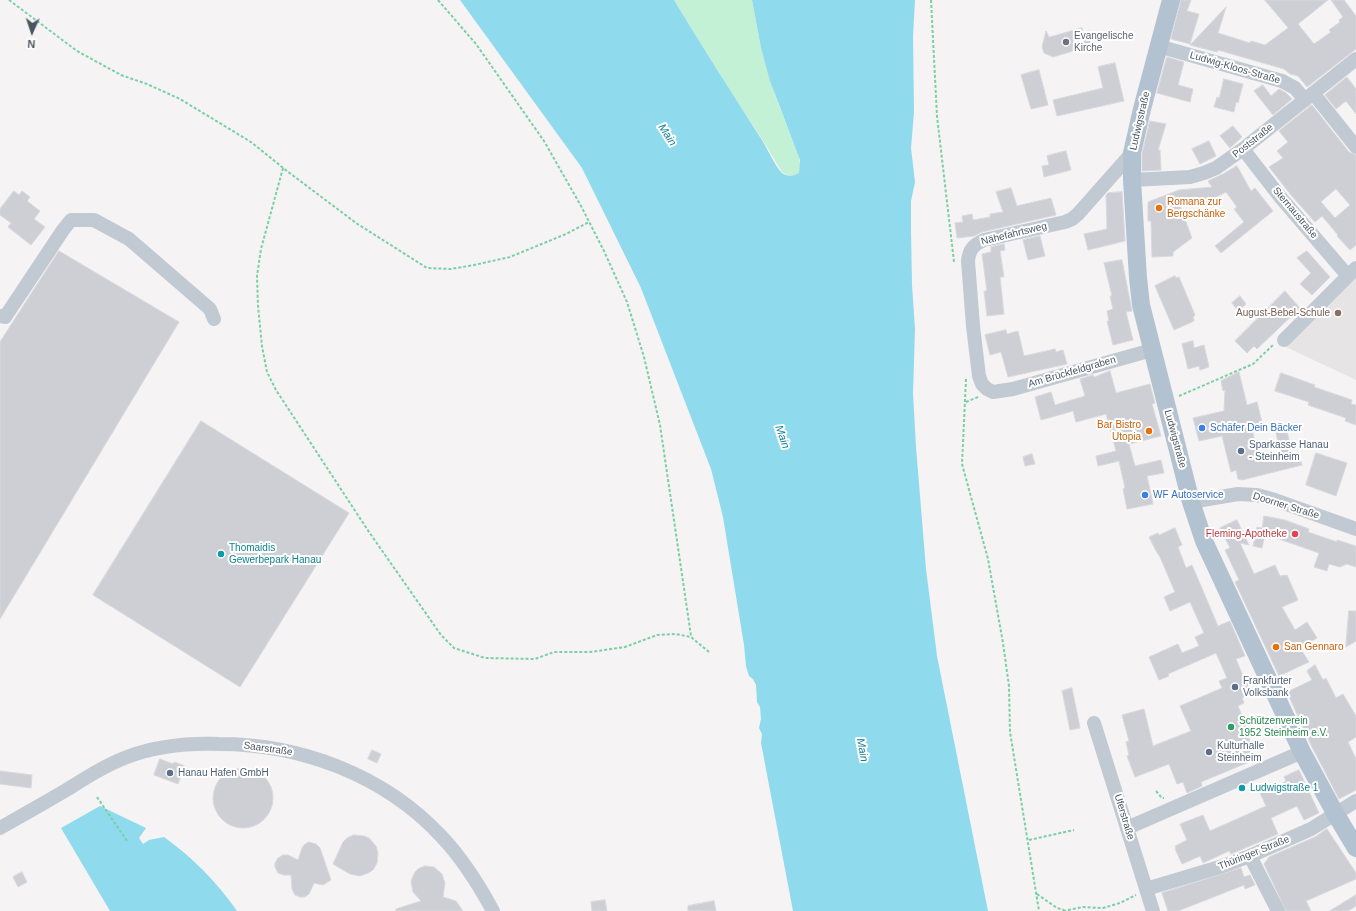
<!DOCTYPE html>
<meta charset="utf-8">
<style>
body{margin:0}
#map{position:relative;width:1356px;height:911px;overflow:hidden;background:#f5f3f3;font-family:Arial,sans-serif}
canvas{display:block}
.north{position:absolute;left:12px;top:12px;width:40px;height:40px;-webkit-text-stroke:3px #fff;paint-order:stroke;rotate:183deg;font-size:11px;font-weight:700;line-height:16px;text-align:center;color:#4a5661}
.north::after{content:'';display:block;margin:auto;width:14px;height:18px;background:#4a5661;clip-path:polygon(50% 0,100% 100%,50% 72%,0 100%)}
</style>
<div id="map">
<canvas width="1356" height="911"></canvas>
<div class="north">N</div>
</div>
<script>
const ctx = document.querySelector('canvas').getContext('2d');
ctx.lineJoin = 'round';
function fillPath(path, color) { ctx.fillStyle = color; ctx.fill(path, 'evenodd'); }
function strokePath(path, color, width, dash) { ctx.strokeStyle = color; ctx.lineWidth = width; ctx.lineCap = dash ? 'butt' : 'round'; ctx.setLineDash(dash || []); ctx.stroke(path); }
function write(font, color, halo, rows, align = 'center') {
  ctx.font = font + ' Arial,sans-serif'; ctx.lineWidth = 4; ctx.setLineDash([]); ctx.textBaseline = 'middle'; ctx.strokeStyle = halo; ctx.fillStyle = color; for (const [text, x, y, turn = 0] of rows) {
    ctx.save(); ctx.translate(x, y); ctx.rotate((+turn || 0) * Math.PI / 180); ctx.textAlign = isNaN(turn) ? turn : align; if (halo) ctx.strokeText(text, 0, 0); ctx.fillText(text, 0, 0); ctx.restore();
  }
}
fillPath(new Path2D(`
 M 1356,278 L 1356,380 L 1286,347 Z`), '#e6e4e5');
fillPath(new Path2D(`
 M 674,0 L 752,0 L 761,48 L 776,98 L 799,157 L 800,165 L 799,173 C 793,176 788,177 782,172 L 764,142 L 729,89 Z`), '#c3f1d5');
fillPath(new Path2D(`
 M 460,0 L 674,0 C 702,46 731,92 760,137 C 767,147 774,165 782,173 C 787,177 794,176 799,173 L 800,160 L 770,81 L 761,48 L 752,0 L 915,0 L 913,36 L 914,112 L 911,148 L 915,182 L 911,201 L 911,230 L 912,285 L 915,329 L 913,393 L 916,447 L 926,569 L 937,656 L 988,911 L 793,911 L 761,743 L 762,734 L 759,728 L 761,719 L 760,707 L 757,702 L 756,685 L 753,679 L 749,676 L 746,666 L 744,645 L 723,517 L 711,469 L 641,288 L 582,168 Z
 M 100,806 L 146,828 L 139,838 L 143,844 L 149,840 L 164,837 C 193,858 217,882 237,911 L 110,911 L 61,828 Z`), '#90daee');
const building = new Path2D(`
 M 1181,0 L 1191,0 L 1187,11 L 1199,14 L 1190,44 L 1171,39 Z
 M 1265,0 L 1328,0 L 1298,24 L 1314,44 L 1331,32 L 1329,30 L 1340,22 L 1339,20 L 1343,17 L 1331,0 L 1344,0 L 1356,16 L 1356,49 L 1307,87 L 1298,76 L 1290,74 L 1284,69 L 1218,50 L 1217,52 L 1190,45 L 1226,7 L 1218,33 L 1250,43 L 1251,41 L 1265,45 L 1288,28 Z
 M 1082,28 L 1083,32 L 1089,31 L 1092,43 L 1089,44 L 1090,46 L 1053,57 L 1044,53 L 1042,47 L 1046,31 L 1049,37 Z
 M 1167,57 L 1184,62 L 1178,85 L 1193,89 L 1190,102 L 1157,93 Z
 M 1115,63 L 1124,101 L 1057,116 L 1053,100 L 1103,88 L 1098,67 Z
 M 1039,70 L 1048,105 L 1031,109 L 1021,75 Z
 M 1347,77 L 1356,89 L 1356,114 L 1346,101 L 1336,109 L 1325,95 Z
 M 1224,79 L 1243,84 L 1238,103 L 1236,102 L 1234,112 L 1214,107 L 1217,97 L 1219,98 Z
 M 1263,85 L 1271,96 L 1279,89 L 1286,93 L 1292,99 L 1273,115 L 1254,91 Z
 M 1312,105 L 1349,152 L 1356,155 L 1356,245 L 1350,250 L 1337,236 L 1338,235 L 1322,216 L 1315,222 L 1291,195 L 1269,167 L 1283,158 L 1277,151 L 1288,142 L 1279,131 ZM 1336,189 L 1350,205 L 1335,218 L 1321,202 Z
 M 1150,121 L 1166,124 L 1158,150 L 1160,150 L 1161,170 L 1142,171 L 1142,154 Z
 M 1233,126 L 1242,137 L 1230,148 L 1220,136 Z
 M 1209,141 L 1216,156 L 1200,164 L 1192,149 Z
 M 1066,151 L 1071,170 L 1044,177 L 1042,166 L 1049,165 L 1047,156 Z
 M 1237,166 L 1251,191 L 1255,188 L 1273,211 L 1221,253 L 1215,246 L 1244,222 L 1234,209 L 1237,207 L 1226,192 L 1203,204 L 1180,206 L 1192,238 L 1173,252 L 1173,256 L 1152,257 L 1151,221 L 1148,221 L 1148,202 L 1179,190 L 1212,187 L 1208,181 L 1223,174 Z
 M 1011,188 L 1017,206 L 1051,198 L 1056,215 L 982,232 L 974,236 L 957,238 L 955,223 L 963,222 L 962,216 L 972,214 L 973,220 L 990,217 L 990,214 L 1003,212 L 996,192 Z
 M 14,191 L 19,195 L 22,191 L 30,197 L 27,201 L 40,211 L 34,219 L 45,227 L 31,245 L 8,227 L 11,223 L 0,215 L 0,209 Z
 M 1122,192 L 1125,241 L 1088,250 L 1084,234 L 1107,229 L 1106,195 L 1108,193 Z
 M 1040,236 L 1045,256 L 1028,260 L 1023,240 Z
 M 1004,244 L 1005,250 L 1000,251 L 1004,277 L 1000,277 L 1004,314 L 987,316 L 984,291 L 987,291 L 982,254 L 991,252 L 991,247 Z
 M 59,251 L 179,322 L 0,619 L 0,342 L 16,317 Z
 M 1307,251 L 1330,277 L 1312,295 L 1300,284 L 1311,273 L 1297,258 Z
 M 1122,260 L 1132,311 L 1126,312 L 1133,340 L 1113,345 L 1107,321 L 1109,321 L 1107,311 L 1113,309 L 1110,296 L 1112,296 L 1104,263 Z
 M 1175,276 L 1176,278 L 1179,277 L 1195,315 L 1193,317 L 1194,321 L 1174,330 L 1155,286 Z
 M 1285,291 L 1300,308 L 1257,349 L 1254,346 L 1247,353 L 1235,341 Z
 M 1240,296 L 1246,304 L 1238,311 L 1232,303 Z
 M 1006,330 L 1007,334 L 1018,331 L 1024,356 L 1055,349 L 1056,352 L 1063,350 L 1067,364 L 1008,377 L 1001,352 L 990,355 L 985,335 Z
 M 1193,341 L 1194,348 L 1204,345 L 1209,367 L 1200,370 L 1199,366 L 1188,369 L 1182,344 Z
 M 1110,371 L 1116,393 L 1150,384 L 1155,403 L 1152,404 L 1161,436 L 1129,444 L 1135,466 L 1161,460 L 1164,473 L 1147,476 L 1153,504 L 1127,509 L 1123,489 L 1125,488 L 1119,461 L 1098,466 L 1096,456 L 1116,451 L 1106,414 L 1076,422 L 1073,411 L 1041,420 L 1035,397 L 1051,392 L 1055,405 L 1085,396 L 1080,379 L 1093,375 L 1094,377 Z
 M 1239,372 L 1247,405 L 1257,402 L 1263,426 L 1252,429 L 1259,459 L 1263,458 L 1264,462 L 1282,458 L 1275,429 L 1286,427 L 1293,457 L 1299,456 L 1302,465 L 1242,480 L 1238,479 L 1236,470 L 1231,472 L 1222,436 L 1199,441 L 1193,418 L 1224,411 L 1225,390 L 1223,391 L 1221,381 Z
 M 1281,373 L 1315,385 L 1314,387 L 1352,400 L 1351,404 L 1356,405 L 1356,425 L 1345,421 L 1346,418 L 1308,405 L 1309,402 L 1275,391 Z
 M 201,421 L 349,513 L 240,687 L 93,595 Z
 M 1316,453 L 1347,463 L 1336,496 L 1306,485 Z
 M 1032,454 L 1035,464 L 1025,466 L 1023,457 Z
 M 1264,516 L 1285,520 L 1309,529 L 1308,532 L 1337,542 L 1337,540 L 1356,546 L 1356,567 L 1347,564 L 1340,567 L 1329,564 L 1327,571 L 1314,567 L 1319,553 L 1265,534 L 1262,548 L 1253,546 L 1257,527 L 1262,528 Z
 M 1237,520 L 1249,545 L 1240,543 L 1254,574 L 1275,565 L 1280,576 L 1287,575 L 1298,600 L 1282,607 L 1295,630 L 1307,622 L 1317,638 L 1300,648 L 1309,662 L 1279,676 L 1235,582 L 1239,580 L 1225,550 L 1230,548 L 1220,528 Z
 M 1175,528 L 1182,545 L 1178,547 L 1186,568 L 1192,565 L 1218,626 L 1230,621 L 1245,656 L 1236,659 L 1243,676 L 1246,675 L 1250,685 L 1248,686 L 1251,694 L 1242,698 L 1244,703 L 1238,706 L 1250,735 L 1248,736 L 1252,748 L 1251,751 L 1254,760 L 1201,782 L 1202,786 L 1187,793 L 1183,782 L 1177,784 L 1169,764 L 1135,777 L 1127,756 L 1129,755 L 1126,742 L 1129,741 L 1122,715 L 1144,709 L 1153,746 L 1191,731 L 1180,706 L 1222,688 L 1219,681 L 1227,678 L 1216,653 L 1168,674 L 1169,676 L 1159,680 L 1149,657 L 1178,644 L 1182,653 L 1199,646 L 1195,637 L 1204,633 L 1190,602 L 1170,611 L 1164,597 L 1175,592 L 1160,557 L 1155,549 L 1149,537 L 1158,533 L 1159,535 Z
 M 1349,611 L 1356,611 L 1356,641 L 1346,647 Z
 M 1315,665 L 1323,680 L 1326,678 L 1336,698 L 1343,694 L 1356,716 L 1356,737 L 1348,742 L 1356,759 L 1356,790 L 1339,799 L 1311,745 L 1287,692 L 1312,680 L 1307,671 Z
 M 1072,688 L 1080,728 L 1070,730 L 1062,691 Z
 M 372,750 L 381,754 L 377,763 L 368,759 Z
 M 160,759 L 173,764 L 174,762 L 185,766 L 178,784 L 154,775 Z
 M213 798a30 30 0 1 1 60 0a30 30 0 1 1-60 0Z
 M 1299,770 L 1319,813 L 1304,820 L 1297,806 L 1271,818 L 1278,834 L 1231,854 L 1229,851 L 1203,863 L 1200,856 L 1182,864 L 1175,849 L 1176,848 L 1175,846 L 1187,840 L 1180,824 L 1203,815 L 1210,831 L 1266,806 L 1260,793 L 1283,783 L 1286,781 L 1284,777 Z
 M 0,771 L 32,775 L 31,788 L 0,784 Z
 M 1327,829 L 1356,873 L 1356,879 L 1306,901 L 1311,911 L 1286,911 L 1264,864 L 1269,857 L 1315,837 Z
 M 354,835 L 364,836 L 369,838 L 376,846 L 378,853 L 377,863 L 373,870 L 368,873 L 360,876 L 350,874 L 333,864 L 343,842 L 347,838 Z
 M 309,842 L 316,844 L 320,848 L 331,880 L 323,885 L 314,883 L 309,894 L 305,897 L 300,897 L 295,895 L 292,889 L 291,875 L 284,875 L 278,873 L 275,867 L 275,863 L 278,858 L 283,855 L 288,855 L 298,860 L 302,848 L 304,845 Z
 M 425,866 L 434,867 L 442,874 L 445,883 L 443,897 L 456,901 L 463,911 L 396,911 L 396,909 L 421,901 L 413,892 L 411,881 L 415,872 L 418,869 Z
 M 1241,868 L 1244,877 L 1250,875 L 1255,885 L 1245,889 L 1244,885 L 1178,911 L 1168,911 L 1162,893 Z
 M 22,872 L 27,882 L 18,887 L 13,877 Z
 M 1356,895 L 1356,906 L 1348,911 L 1330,911 Z
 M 605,900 L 607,911 L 592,911 L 591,902 Z
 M 714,901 L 716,911 L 688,911 L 688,906 Z`);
fillPath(building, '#cdcfd5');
strokePath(building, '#d7d9de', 1);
strokePath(new Path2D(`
 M 9,0 L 77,51 L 121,75 L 147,84 L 180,99 L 251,142 L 287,171 L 356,223 L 427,268 L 451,269 L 474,265 L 510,257 L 566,234 L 589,222
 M 438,0 L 476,44 L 544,141 L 581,206 L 604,251 L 627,302 L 644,357 L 660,425 L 691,636
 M 931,0 L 937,116 L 954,262
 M 283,168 L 261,249 L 257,276 L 258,306 L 262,346 L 267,372 L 276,390 L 369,532 L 441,635 L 454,648 L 485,658 L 535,659 L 554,652 L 590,652 L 625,647 L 657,635 L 676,634 L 691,637 L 709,652
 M 966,379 L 962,464 L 988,559 L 1003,643 L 1009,686 L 1010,732 L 1039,911
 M 1179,396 L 1253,364 L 1273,345
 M 966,402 L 978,397
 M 1156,791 L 1162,798 L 1164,798
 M 97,797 L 127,841
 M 1029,840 L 1074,830
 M 1037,894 L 1057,908 L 1064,910
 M 1063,911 L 1083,907 L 1103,908 L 1120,903 L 1136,895`), '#7ad0a6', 2, [3, 2]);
strokePath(new Path2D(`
 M 1158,46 L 1282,81 L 1295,88 L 1305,100
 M 1313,93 L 1356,147
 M 1243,149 L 1281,198 L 1348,276
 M 1132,153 L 1078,214 L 1072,219 L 1065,222 L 984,240 C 973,245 969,250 968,261 L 973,326 L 979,376 L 982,384 L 987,389 L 993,392 L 1013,389 L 1152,350
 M 1132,180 L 1190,177 L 1204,173 L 1216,168 L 1243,149 L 1356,59
 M 0,316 L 5,317 L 63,230 L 71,220 L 94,220 L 129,239 L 210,309 L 214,319
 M 1284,340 L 1356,268
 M 1191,502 L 1238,494 L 1257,495 L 1275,500 L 1356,529
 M 1094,723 L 1153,911
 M 0,828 C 23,815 46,802 68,789 C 87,777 106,765 127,757 C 156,746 188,743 219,744 C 301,744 384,775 441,836 C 462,858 479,885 493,911
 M 1127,828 L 1302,752
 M 1250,856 L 1278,911
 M 1146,889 L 1223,866 L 1250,856 L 1311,829 L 1356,801`), '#c1cad2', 14);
strokePath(new Path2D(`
 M 1171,0 L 1142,109 L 1132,153 L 1132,180 L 1138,278 L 1141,305 L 1191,502 L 1204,541 L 1302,752 L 1335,813 L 1356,848`), '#b3c2d1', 18);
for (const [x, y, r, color] of [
 [1066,42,4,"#6b7280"],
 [1159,208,4,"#e8710a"],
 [1338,313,4,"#8d6e63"],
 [1202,428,4,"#3f7fe0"],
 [1149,431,4,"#e8710a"],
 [1241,451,4,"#5c6f8a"],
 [1145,495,4,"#3f7fe0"],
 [1295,534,4,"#e0444e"],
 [221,554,4,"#0f9aa8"],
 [1276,647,4,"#e8710a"],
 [1235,687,4,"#5c6f8a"],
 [1231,727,4,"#2e9e5b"],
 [1209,752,4,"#5c6f8a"],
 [170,773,4,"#5c6f8a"],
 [1242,788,4,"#0f9aa8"]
]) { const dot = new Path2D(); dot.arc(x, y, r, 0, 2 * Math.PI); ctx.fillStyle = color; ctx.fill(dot); strokePath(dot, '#fff', 1.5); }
write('10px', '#5b616d', '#fff', [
 ["Evangelische",1074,36],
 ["Kirche",1074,48]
], 'left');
write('10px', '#4a5661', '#fff', [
 ["Ludwig-Kloos-Straße",1235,68,16],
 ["Ludwigstraße",1140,121,-77],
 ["Poststraße",1253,141,-38],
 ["Sternaustraße",1295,213,50],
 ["Nähefahrtsweg",1014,234,-14],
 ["Am Brückfeldgraben",1072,372,-16],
 ["Ludwigstraße",1175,439,75],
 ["Doorner Straße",1286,506,17],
 ["Saarstraße",268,749,8],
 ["Uferstraße",1124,817,73],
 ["Thüringer Straße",1254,853,-22]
]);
write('10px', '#c56008', '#fff', [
 ["Romana zur",1167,202],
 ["Bergschänke",1167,214],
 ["Bar Bistro",1141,425,"right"],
 ["Utopia",1141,437,"right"],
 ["San Gennaro",1284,647]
], 'left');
write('10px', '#785e54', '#fff', [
 ["August-Bebel-Schule",1330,313]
], 'right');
write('10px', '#366cbe', '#fff', [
 ["Schäfer Dein Bäcker",1210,428],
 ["WF Autoservice",1153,495]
], 'left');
write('10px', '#4e5e75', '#fff', [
 ["Sparkasse Hanau",1249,445],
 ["- Steinheim",1249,457],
 ["Frankfurter",1243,681],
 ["Volksbank",1243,693],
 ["Kulturhalle",1217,746],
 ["Steinheim",1217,758],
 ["Hanau Hafen GmbH",178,773]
], 'left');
write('10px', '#be3a42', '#fff', [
 ["Fleming-Apotheke",1287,534]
], 'right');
write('10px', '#0d838f', '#fff', [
 ["Thomaidis",229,548],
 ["Gewerbepark Hanau",229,560],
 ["Ludwigstraße 1",1250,788]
], 'left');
write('10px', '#27864d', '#fff', [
 ["Schützenverein",1239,721],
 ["1952 Steinheim e.V.",1239,733]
], 'left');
write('italic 11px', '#0c7c9b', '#fff', [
 ["Main",667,135,57],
 ["Main",782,437,71],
 ["Main",862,750,79]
]);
</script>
